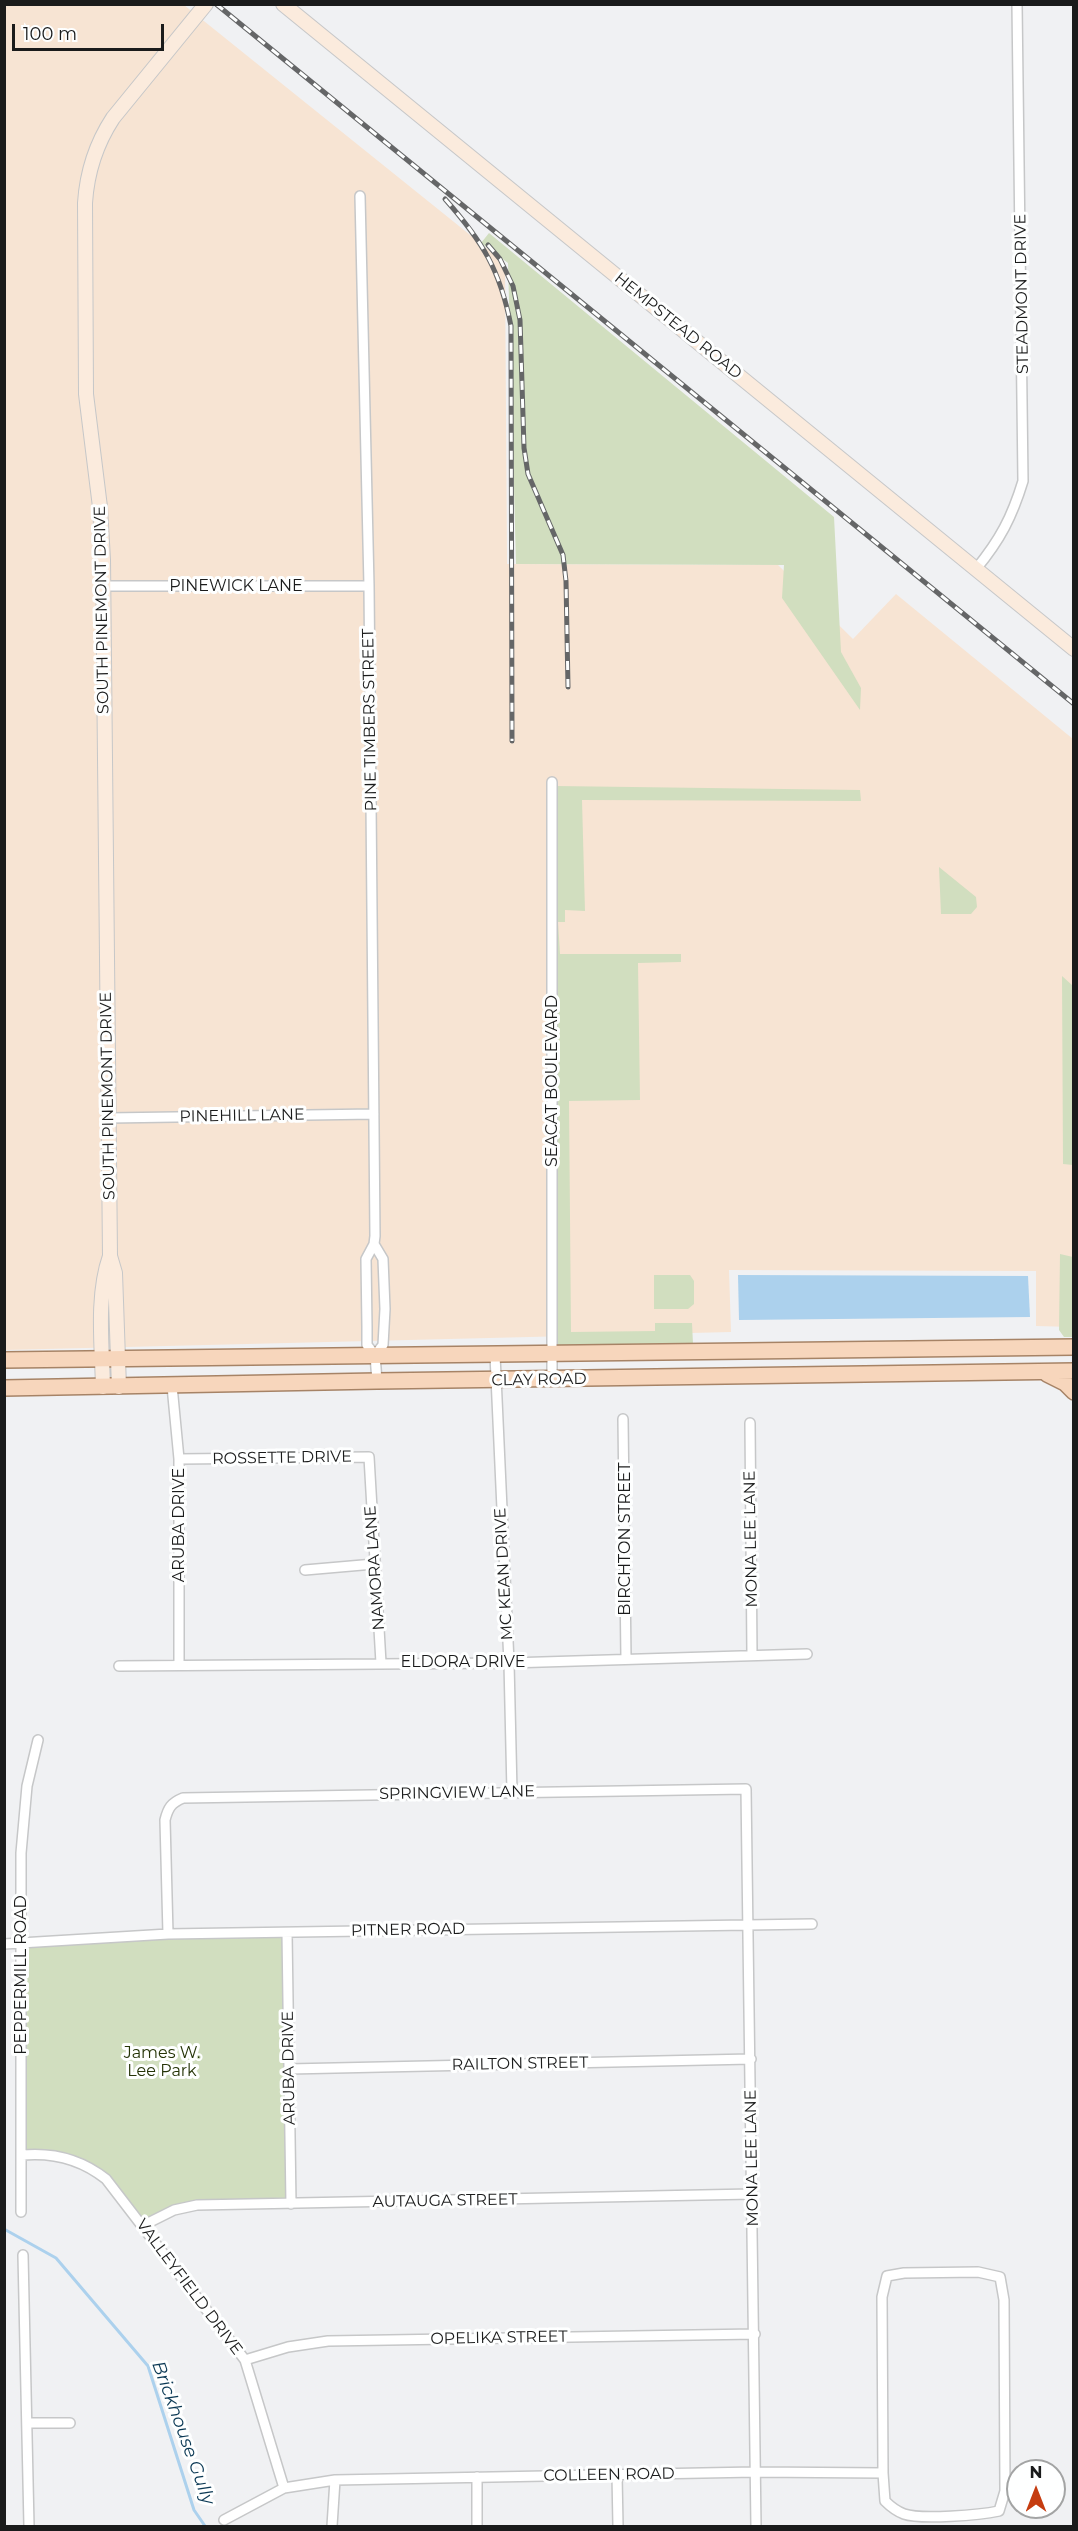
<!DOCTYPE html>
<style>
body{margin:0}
#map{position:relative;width:1078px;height:2531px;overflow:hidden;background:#f0f1f3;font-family:Montserrat,sans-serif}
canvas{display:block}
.frame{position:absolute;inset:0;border:6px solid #1a1b1b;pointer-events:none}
.north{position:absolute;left:1006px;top:2459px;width:60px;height:60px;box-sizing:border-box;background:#feffff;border:2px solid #a3a4a4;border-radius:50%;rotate:0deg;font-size:16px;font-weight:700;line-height:24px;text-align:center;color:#1a1b1b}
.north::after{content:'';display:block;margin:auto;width:21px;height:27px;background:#c53c10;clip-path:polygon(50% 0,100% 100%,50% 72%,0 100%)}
.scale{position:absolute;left:12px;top:24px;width:152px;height:27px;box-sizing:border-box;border:3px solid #1a1b1b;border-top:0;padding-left:8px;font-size:18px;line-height:21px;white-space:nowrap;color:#1a1b1b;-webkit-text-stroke:4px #feffff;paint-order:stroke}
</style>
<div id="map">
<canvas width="1078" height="2531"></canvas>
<div class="frame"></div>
<div class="north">N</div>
<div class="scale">100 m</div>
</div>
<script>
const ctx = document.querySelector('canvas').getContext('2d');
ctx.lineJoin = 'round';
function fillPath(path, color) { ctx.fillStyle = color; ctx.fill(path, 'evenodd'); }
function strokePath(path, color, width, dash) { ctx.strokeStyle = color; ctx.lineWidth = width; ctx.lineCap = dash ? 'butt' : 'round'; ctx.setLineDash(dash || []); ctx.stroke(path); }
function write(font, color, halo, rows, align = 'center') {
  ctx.font = font + ' Montserrat,sans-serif'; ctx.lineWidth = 6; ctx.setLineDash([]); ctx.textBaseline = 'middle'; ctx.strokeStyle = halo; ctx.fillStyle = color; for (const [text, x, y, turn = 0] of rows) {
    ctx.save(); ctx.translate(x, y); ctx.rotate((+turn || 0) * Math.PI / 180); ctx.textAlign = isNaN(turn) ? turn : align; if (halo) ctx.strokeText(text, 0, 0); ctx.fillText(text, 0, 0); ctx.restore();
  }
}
fillPath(new Path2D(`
 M 4,5 L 184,5 L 505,263 L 507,564 L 778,565 L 853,639 L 896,594 L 1073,739 L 1073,1327 L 1036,1326 L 1036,1271 L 729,1270 L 731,1332 L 5,1350 Z`), '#f7e4d3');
fillPath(new Path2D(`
 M 489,233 L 834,517 L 841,652 L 861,688 L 860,710 L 782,598 L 784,565 L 516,564 L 508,263 L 481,243 Z
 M 556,786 L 860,790 L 861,801 L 582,800 L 585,911 L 565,910 L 565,922 L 558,922 L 560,954 L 681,954 L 681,962 L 638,963 L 640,1100 L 569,1101 L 571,1332 L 655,1331 L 655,1323 L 692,1323 L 693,1344 L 557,1346 Z
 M 939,867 L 976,897 L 977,907 L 971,914 L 941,914 Z
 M 1062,976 L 1073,986 L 1073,1165 L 1063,1164 Z
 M 1060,1254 L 1073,1257 L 1073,1337 L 1064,1337 L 1059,1330 Z
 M 654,1275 L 690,1275 L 694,1281 L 694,1304 L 688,1309 L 654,1309 Z
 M 287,1933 L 291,2204 L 197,2205 L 142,2226 L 106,2179 L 83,2164 L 22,2155 L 20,1944 Z`), '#d1debf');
fillPath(new Path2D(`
 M 738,1275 L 1028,1276 L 1030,1317 L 739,1320 Z`), '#acd1ed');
strokePath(new Path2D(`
 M 4,2229 L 56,2258 L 148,2366 L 194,2510 L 205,2526`), '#acd1ed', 3);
const street = new Path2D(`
 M 360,196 L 369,586 L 375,1236 L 374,1244 L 366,1259 L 367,1327 L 367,1345 L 375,1355 L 377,1381
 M 976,569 C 1000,540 1012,517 1023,481 L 1017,4
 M 103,586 L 369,586
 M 109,1118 L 374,1114
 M 374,1244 L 383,1259 L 385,1309 L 383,1345 L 375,1355
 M 495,1355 L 509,1663 L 512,1792
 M 552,1380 L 552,782
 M 172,1386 L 179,1459 L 179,1664
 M 623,1419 L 626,1659
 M 750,1423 L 752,1655
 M 179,1459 L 369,1457 L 381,1663
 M 305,1570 L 374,1564
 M 119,1666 L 509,1663 L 807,1654
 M 287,1933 L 291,2204
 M 168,1934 L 165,1820 C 168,1808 171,1803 183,1798 L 746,1789 L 756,2526
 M 4,1944 L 168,1934 L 812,1924
 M 289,2069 L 751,2059
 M 22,2155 C 54,2152 81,2159 106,2179 L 245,2360 L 284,2488
 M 21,2212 L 21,1853 L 27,1786 L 38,1740
 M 142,2226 L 174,2210 L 197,2205 L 752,2194
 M 23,2255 L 29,2526
 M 978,2272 L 1000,2277 L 1004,2300 L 1005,2491 L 999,2511 C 980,2515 921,2520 904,2514 C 896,2511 891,2507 885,2501 L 883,2473 L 882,2297 L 887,2276 L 904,2273 Z
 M 245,2360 L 288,2347 L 328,2341 L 755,2334
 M 27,2423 L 70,2423
 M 617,2475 L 618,2526
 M 477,2477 L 477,2526
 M 224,2520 L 284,2488 L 335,2480 L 755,2472 L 883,2473
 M 332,2526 L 335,2480`);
const secondary = new Path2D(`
 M 283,4 L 1074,649
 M 103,1387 C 102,1345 96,1296 110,1256
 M 119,1387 L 115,1273 L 110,1256 L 103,560 L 100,507 L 86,394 L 85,203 C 87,172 96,144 113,118 L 206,4`);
const primary = new Path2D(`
 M 4,1360 L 1074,1347
 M 1047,1374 L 1065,1383 L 1074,1392
 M 4,1388 L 377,1381 L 1074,1371`);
strokePath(street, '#c6c7c8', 12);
strokePath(secondary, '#c6c7c8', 16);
strokePath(primary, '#a68366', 18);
strokePath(street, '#fff', 9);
strokePath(secondary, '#fbebdd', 14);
strokePath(primary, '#f7d6bc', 15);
const rail = new Path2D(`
 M 216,4 L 1074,704
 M 445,199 C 483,242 500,270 511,326 L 512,741
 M 488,245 L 500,259 L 513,286 L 520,320 L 524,448 L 528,474 L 563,555 L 566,581 L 568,687`);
strokePath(rail, '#656667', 5);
strokePath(rail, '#feffff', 3, [9]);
write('16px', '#1a1b1b', '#feffff', [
 ["STEADMONT DRIVE",1022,294,-91],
 ["HEMPSTEAD ROAD",678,326,39],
 ["PINEWICK LANE",236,586],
 ["SOUTH PINEMONT DRIVE",102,610,-91],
 ["PINE TIMBERS STREET",370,720,-91],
 ["SEACAT BOULEVARD",552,1081,-90],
 ["SOUTH PINEMONT DRIVE",108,1096,-91],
 ["PINEHILL LANE",242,1116,-1],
 ["CLAY ROAD",539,1380,-1],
 ["ROSSETTE DRIVE",282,1458,-1],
 ["ARUBA DRIVE",179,1525,-90],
 ["BIRCHTON STREET",625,1539,-90],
 ["MONA LEE LANE",751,1539,-91],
 ["NAMORA LANE",375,1568,-94],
 ["MC KEAN DRIVE",504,1574,-93],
 ["ELDORA DRIVE",463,1662],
 ["SPRINGVIEW LANE",457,1793,-1],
 ["PITNER ROAD",408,1930,-1],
 ["PEPPERMILL ROAD",21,1975,-90],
 ["RAILTON STREET",520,2064,-1],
 ["ARUBA DRIVE",289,2068,-91],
 ["MONA LEE LANE",752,2158,-91],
 ["AUTAUGA STREET",445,2201,-1],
 ["VALLEYFIELD DRIVE",189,2287,53],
 ["OPELIKA STREET",499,2338,-1],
 ["COLLEEN ROAD",609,2475,-1]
]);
write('16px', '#253407', '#feffff', [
 ["James W.",162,2053],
 ["Lee Park",162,2071]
]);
write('italic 18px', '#0a3854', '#feffff', [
 ["Brickhouse Gully",183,2433,70]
]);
</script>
